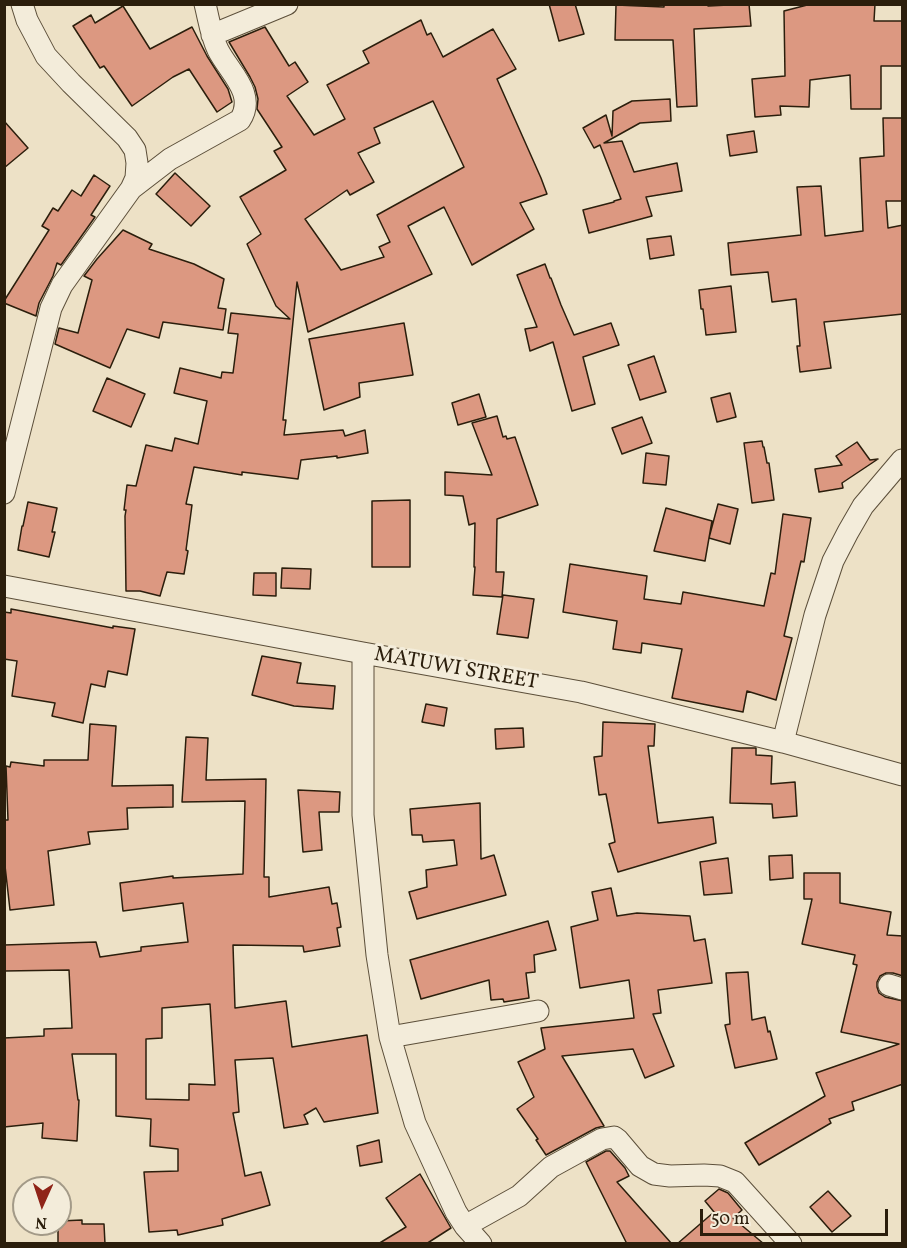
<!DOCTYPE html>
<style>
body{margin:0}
#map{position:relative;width:907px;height:1248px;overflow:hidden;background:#ede1c6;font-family:Vollkorn,serif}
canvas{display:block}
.frame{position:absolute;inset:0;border:6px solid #2b1e0c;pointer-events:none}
.north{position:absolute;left:12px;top:1176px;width:60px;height:60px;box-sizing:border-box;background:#f3ecda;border:2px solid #a39a88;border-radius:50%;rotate:183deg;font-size:16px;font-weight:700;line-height:24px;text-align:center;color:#2b1e0c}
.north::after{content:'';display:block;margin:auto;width:21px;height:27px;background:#8f2418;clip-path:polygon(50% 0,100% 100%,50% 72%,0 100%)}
.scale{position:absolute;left:700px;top:1209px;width:188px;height:27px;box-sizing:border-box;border:3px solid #2b1e0c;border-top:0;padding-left:8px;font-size:18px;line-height:21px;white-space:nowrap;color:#2b1e0c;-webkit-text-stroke:4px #f3ecda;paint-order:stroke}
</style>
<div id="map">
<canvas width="907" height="1248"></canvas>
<div class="frame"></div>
<div class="north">N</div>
<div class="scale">50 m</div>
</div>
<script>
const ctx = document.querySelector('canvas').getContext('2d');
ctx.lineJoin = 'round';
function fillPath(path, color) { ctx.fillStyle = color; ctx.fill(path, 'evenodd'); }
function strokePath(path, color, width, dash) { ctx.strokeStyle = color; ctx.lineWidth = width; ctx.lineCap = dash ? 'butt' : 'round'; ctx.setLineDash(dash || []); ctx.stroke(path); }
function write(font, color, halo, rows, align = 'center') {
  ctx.font = font + ' Vollkorn,serif'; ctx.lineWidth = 6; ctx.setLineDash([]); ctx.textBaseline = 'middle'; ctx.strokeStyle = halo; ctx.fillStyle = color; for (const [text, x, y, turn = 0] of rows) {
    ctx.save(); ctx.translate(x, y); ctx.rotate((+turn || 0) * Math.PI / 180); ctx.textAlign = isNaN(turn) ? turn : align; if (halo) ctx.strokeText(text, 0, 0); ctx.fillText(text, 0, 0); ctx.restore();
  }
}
const building = new Path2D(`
 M 549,4 L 575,4 L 584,34 L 559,41 Z
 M 664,4 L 708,4 L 708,6 L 749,4 L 751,26 L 694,29 L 697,106 L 677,107 L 673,40 L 615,40 L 616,5 L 664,7 Z
 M 811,4 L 875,4 L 874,21 L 903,21 L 903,66 L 881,66 L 881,109 L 851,109 L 850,75 L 810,80 L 809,107 L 780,106 L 781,115 L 755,117 L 752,79 L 785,76 L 784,11 Z
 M 123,6 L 150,49 L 192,27 L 207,56 L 228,89 L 232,102 L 217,112 L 189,69 L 173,77 L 132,106 L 104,66 L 100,68 L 73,26 L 91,15 L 95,23 Z
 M 421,20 L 427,35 L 431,33 L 443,57 L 493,29 L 516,69 L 497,79 L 541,178 L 547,194 L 520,203 L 534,229 L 472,265 L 444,207 L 408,226 L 432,274 L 308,332 L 297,282 L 283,420 L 286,420 L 284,435 L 343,430 L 345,436 L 365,430 L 368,453 L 337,458 L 337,456 L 301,460 L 298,479 L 242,472 L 242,475 L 194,467 L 186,504 L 192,505 L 186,550 L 188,551 L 184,574 L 167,572 L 160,596 L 140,591 L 126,591 L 125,516 L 126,510 L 124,510 L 127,485 L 136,486 L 146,445 L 172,451 L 175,438 L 198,444 L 207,401 L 174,393 L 180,368 L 221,378 L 222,372 L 233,373 L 238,334 L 228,333 L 231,313 L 290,319 L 276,306 L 247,244 L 261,234 L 240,197 L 286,170 L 274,151 L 282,147 L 257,109 L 258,99 L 255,87 L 250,77 L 229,42 L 265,27 L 289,66 L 295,62 L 308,82 L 287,96 L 314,135 L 345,119 L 327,85 L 369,63 L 363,51 ZM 433,101 L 464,167 L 377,215 L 390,242 L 379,247 L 384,257 L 341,270 L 305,219 L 347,190 L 350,195 L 374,182 L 358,153 L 380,143 L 374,128 Z
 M 670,99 L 671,121 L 640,123 L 604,143 L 622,141 L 634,172 L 677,163 L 682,191 L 646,197 L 652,216 L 589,233 L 583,210 L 614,202 L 614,201 L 621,199 L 600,145 L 594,148 L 583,128 L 606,115 L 612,136 L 613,111 L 632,101 Z
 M 883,118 L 903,118 L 903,201 L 886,201 L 888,228 L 903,225 L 903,314 L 824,322 L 831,368 L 800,372 L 797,346 L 800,346 L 796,299 L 772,302 L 768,272 L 731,275 L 728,243 L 801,235 L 797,187 L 821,186 L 825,236 L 863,231 L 860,158 L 884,156 Z
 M 4,121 L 28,148 L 4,168 Z
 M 754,131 L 757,152 L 730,156 L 727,135 Z
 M 175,173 L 210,206 L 191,226 L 156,194 Z
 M 94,175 L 110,186 L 91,215 L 95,217 L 61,265 L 57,263 L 53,276 L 39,303 L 36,316 L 4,303 L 4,301 L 49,230 L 42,226 L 53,208 L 58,211 L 72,190 L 81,196 Z
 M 123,230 L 152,244 L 149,249 L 194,264 L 224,279 L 218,308 L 226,309 L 223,330 L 163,322 L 159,338 L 127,329 L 110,368 L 55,344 L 59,328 L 78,333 L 92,280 L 84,276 L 97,259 Z
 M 671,236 L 674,255 L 650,259 L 647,239 Z
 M 545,264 L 550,278 L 551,278 L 561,305 L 574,335 L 611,323 L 619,345 L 583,357 L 595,404 L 572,411 L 553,342 L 530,351 L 525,329 L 537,327 L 517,275 Z
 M 731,286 L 736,332 L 706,335 L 703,309 L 701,309 L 699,290 Z
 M 404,323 L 413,375 L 359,383 L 360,397 L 324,410 L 309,339 Z
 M 654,356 L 666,392 L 640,400 L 628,365 Z
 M 107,378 L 145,394 L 131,427 L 93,411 Z
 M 730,393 L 736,417 L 717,422 L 711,398 Z
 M 479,394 L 486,417 L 458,425 L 452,403 Z
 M 497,416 L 503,437 L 506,436 L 507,439 L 515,437 L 538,505 L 497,519 L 496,572 L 504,572 L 502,597 L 473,595 L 475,567 L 474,567 L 475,523 L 469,525 L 463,496 L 445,495 L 445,472 L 492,475 L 472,423 Z
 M 642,417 L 652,443 L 622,454 L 612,428 Z
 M 762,441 L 763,447 L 764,447 L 767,463 L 769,463 L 774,500 L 752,503 L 744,443 Z
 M 857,442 L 870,460 L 878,459 L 842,483 L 843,488 L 819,492 L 815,469 L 842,465 L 836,456 Z
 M 646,453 L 669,456 L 666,485 L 643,483 Z
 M 410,500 L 410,567 L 372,567 L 372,501 Z
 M 28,502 L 57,508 L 52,532 L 55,532 L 49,557 L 18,550 L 22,526 L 23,526 Z
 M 718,504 L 738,509 L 730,544 L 709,538 L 705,561 L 654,551 L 666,508 L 712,521 L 709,538 Z
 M 783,514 L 811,518 L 804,562 L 801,561 L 784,636 L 792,638 L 776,700 L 747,691 L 743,712 L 672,698 L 682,649 L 642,643 L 641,653 L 613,649 L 617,621 L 563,612 L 570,564 L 647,576 L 644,599 L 681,604 L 683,592 L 764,606 L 771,573 L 775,574 Z
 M 282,568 L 311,569 L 310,589 L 281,588 Z
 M 254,573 L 276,573 L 276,596 L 253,595 Z
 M 503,595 L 534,599 L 528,638 L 497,634 Z
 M 11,609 L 113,628 L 113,626 L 135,629 L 127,675 L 108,671 L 105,687 L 91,684 L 83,723 L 52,716 L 55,703 L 12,696 L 17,661 L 4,659 L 4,612 L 11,613 Z
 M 262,656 L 301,663 L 297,683 L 335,686 L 333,709 L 294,706 L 252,695 Z
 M 426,704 L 447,708 L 444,726 L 422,722 Z
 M 603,722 L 655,724 L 654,746 L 648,746 L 658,823 L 713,817 L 716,843 L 618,872 L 609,844 L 615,842 L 606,794 L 599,795 L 594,757 L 602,756 Z
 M 90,724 L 116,726 L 112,786 L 173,785 L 173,807 L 127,808 L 128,829 L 88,832 L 90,844 L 48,851 L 54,905 L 10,910 L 4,857 L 4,820 L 8,820 L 6,766 L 10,767 L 11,762 L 44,766 L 44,760 L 88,760 Z
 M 523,728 L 524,747 L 496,749 L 495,729 Z
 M 186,737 L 208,738 L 206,780 L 266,779 L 264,877 L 269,877 L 269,897 L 329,887 L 332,904 L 337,903 L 341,927 L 337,928 L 340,946 L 304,952 L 303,946 L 233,945 L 235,1008 L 286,1001 L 292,1047 L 367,1035 L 378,1113 L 324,1122 L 316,1108 L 304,1115 L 308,1124 L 284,1128 L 273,1058 L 235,1060 L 239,1112 L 233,1113 L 245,1176 L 261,1172 L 270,1205 L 222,1219 L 223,1225 L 178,1235 L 177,1230 L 149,1232 L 144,1172 L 178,1171 L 178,1149 L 150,1146 L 151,1119 L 116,1116 L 116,1054 L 72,1054 L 78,1100 L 79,1100 L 77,1141 L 42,1138 L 43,1123 L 4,1127 L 4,1038 L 44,1036 L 44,1029 L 72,1028 L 69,970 L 4,971 L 4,945 L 96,942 L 100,957 L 141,951 L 141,947 L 188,942 L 183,903 L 123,911 L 120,883 L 173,876 L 173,878 L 243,874 L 245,801 L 182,802 ZM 210,1004 L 215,1085 L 189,1084 L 189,1100 L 146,1099 L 146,1039 L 162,1038 L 162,1008 Z
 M 732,748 L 756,748 L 756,755 L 772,756 L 771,784 L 795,782 L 797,816 L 773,818 L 772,804 L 730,803 Z
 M 298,790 L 340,792 L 339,812 L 319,812 L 322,850 L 303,852 Z
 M 480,803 L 481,859 L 494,855 L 506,895 L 417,919 L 409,892 L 427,887 L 426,870 L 457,865 L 454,840 L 423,842 L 422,835 L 412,835 L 410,809 Z
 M 792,855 L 793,878 L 770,880 L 769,856 Z
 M 728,858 L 732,893 L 704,895 L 700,862 Z
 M 804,873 L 840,873 L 840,903 L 891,912 L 887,935 L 903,936 L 903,976 L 893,973 L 886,973 L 880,976 L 877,982 L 877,987 L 879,993 L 885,997 L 903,1001 L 903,1084 L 852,1102 L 854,1110 L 829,1119 L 831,1123 L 759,1165 L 745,1143 L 825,1096 L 816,1073 L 899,1044 L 841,1032 L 857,965 L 853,964 L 855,955 L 802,944 L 812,899 L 804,899 Z
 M 611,888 L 617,916 L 637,913 L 690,916 L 694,941 L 705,939 L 712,983 L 658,990 L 661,1013 L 653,1014 L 674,1066 L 645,1078 L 633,1049 L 562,1056 L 604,1126 L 596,1128 L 546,1155 L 536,1140 L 538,1139 L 517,1109 L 534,1097 L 518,1062 L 545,1049 L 541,1028 L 634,1018 L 629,980 L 580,988 L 571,927 L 598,920 L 592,892 Z
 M 548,921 L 556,950 L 534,955 L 535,972 L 526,973 L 529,998 L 504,1002 L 503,999 L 491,1000 L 489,980 L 421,999 L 410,960 Z
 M 748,972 L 752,1020 L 765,1017 L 768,1032 L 770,1031 L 777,1059 L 735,1068 L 725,1025 L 730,1024 L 726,973 Z
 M 379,1140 L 382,1162 L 360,1166 L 357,1146 Z
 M 606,1151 L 610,1151 L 625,1168 L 629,1176 L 617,1182 L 672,1244 L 627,1244 L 586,1162 Z
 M 420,1174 L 451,1228 L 426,1244 L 378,1244 L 406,1227 L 386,1198 Z
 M 719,1189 L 728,1193 L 742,1210 L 733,1218 L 764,1244 L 677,1244 L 714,1212 L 705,1201 Z
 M 828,1191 L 851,1216 L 832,1232 L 810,1207 Z
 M 82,1220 L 82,1224 L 104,1224 L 105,1244 L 58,1244 L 58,1224 L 60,1224 L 60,1221 Z`);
fillPath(building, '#dc9881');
strokePath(building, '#2b1e0c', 1.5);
const minor = new Path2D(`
 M 212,35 L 287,4
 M 131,189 L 170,159 L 240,120 C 257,94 229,72 218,50 C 211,36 209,20 205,4
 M 4,493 L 51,308 L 62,285 L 131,189 L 136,178 L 137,163 L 135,150 L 127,138 L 71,83 L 46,56 L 27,20 L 22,4
 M 4,586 L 363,653 L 581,692 L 783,742 L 902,775
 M 363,653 L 363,815 L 377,955 L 390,1037 L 415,1123 L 456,1212 L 465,1226 L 481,1244
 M 783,742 L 815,615 L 833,561 L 848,532 L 863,506 L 902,460
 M 889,985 L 902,989
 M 390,1037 L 538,1011
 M 465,1226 L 519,1196 L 551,1167 L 602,1139 L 614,1137 L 618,1140 L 640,1166 L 654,1174 L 670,1176 L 704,1175 L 720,1176 L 735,1182 L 791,1244`);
strokePath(minor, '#5c4f3a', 23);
strokePath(minor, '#f3ecda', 21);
write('21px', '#2b1e0c', '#f3ecda', [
 ["MATUWI STREET",456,670,10]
]);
</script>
